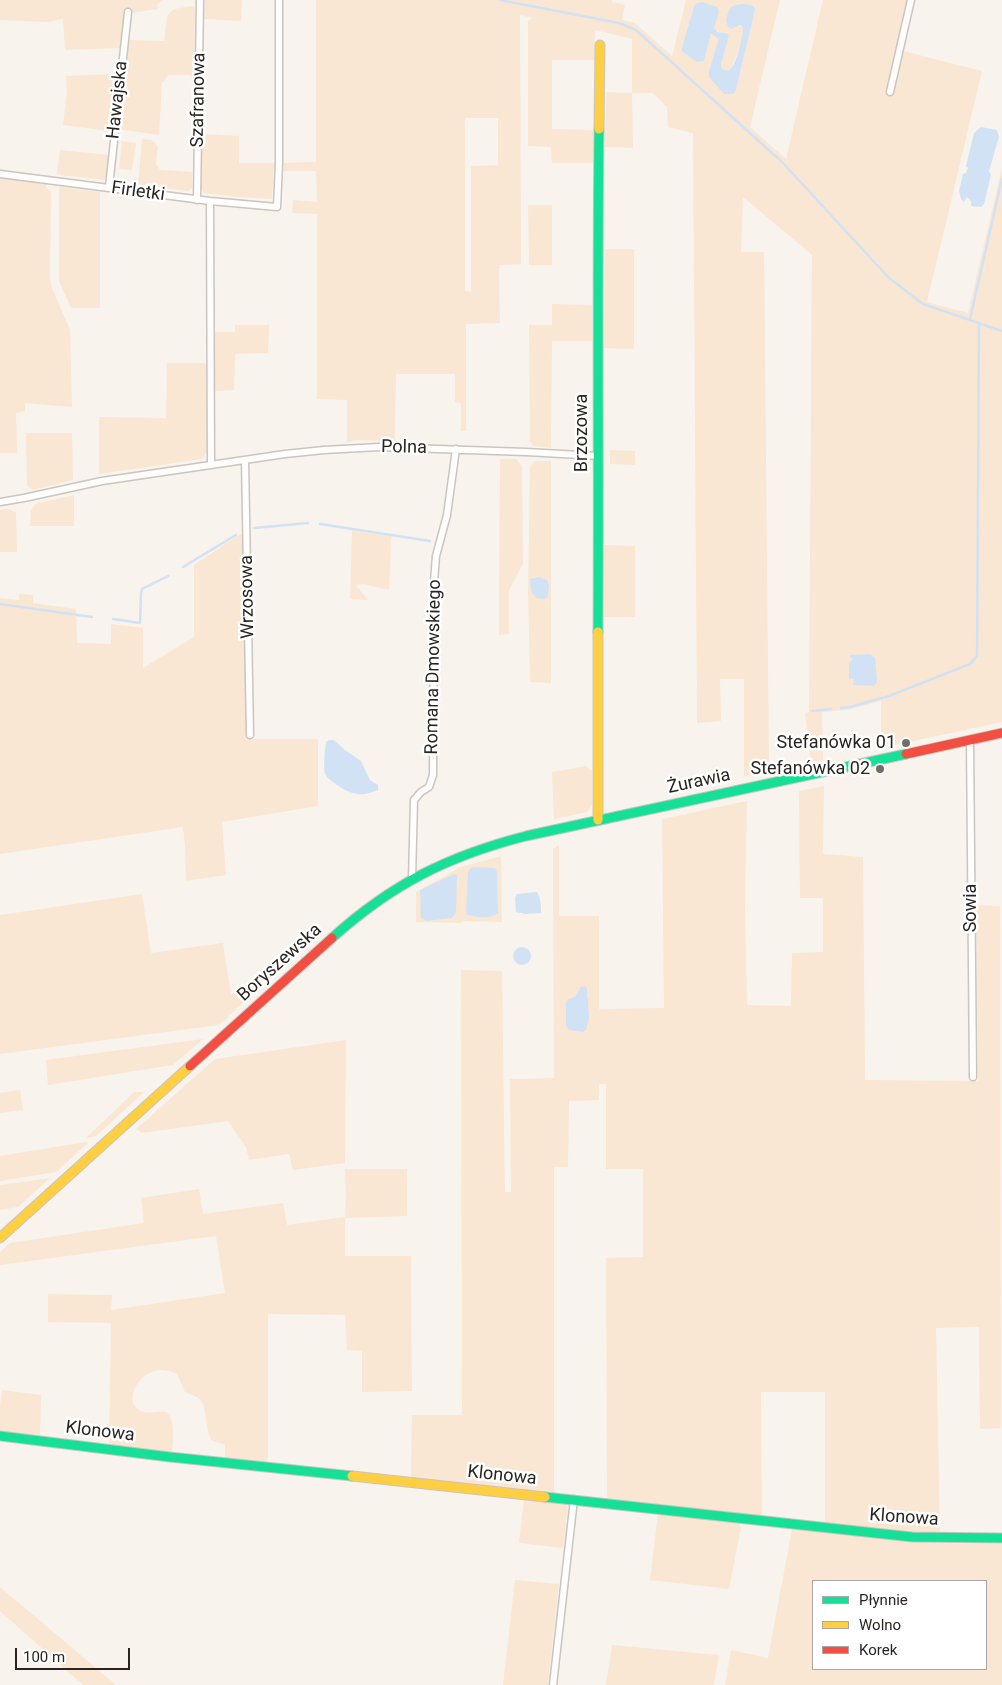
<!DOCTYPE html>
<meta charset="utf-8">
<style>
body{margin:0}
#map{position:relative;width:1002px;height:1685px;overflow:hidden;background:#f8f3ed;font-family:Roboto,sans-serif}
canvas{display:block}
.legend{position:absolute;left:812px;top:1580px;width:175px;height:90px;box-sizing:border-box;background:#fff;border:1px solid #a9a8a6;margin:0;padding:6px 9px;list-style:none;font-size:15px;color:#282520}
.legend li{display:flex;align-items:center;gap:10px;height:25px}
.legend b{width:25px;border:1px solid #a9a8a6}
.scale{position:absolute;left:15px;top:1648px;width:115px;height:22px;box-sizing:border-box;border:2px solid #282520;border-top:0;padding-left:6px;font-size:15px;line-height:18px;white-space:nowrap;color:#282520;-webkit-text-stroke:4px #fff;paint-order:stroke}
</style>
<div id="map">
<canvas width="1002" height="1685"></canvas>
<ul class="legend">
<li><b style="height:6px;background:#16e098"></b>Płynnie</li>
<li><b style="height:6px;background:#ffcf43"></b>Wolno</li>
<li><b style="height:6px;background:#f24e42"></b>Korek</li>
</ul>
<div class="scale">100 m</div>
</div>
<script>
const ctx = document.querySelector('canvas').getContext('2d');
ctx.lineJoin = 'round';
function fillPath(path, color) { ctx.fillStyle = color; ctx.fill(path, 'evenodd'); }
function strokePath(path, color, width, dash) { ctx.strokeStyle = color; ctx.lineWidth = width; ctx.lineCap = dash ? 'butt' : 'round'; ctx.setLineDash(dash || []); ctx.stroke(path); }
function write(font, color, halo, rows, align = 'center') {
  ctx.font = font + ' Roboto,sans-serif'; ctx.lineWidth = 5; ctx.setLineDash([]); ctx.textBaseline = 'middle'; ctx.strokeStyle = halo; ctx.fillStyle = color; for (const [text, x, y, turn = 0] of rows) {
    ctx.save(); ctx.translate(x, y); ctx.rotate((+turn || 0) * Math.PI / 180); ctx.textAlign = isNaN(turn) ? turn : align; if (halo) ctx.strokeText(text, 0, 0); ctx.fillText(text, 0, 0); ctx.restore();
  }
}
fillPath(new Path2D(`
 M 0,0 L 162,0 L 157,5 L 158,9 L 131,13 L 125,11 L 121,48 L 65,50 L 63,19 L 48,22 L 0,20 Z
 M 205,0 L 242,0 L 241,21 L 204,19 Z
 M 316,0 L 612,0 L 612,2 L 625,5 L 622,20 L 635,23 L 672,56 L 686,0 L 780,0 L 750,127 L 786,159 L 823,0 L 908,0 L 887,93 L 893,94 L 903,51 L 982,71 L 927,302 L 968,313 L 1002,168 L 1002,722 L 881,748 L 881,701 L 847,710 L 822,712 L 823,760 L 811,763 L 805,713 L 809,712 L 812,255 L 743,197 L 741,252 L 764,252 L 769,771 L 744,776 L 744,679 L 720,679 L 721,721 L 697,723 L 693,133 L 668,127 L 667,107 L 653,93 L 632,93 L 633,148 L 605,147 L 606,92 L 632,93 L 632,39 L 595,30 L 594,60 L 552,60 L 552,129 L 593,130 L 593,163 L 552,163 L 551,147 L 528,146 L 528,21 L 532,18 L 520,15 L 521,264 L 499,265 L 500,323 L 466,324 L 466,431 L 461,431 L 461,403 L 455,402 L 455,374 L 396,374 L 395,441 L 359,440 L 347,442 L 347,400 L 317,399 L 317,214 L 292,213 L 293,200 L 317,202 L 316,171 L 283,171 L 283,163 L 316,162 ZM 694,6 L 715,31 L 726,33 L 729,35 L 721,65 L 722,69 C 725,71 728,71 731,68 L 741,45 L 743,27 L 737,25 L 734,27 L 754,7 L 755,10 L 736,90 L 709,70 L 720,38 L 712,32 L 697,62 L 681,51 ZM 465,118 L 498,118 L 498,165 L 471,166 L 471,292 L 465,291 Z
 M 192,6 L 195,9 L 194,78 L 190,75 L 169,75 L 162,83 L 159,135 L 118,129 L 127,40 L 164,41 L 167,16 L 174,9 Z
 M 115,74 L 115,110 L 109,131 L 63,125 L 67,93 L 66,76 Z
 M 202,134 L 239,136 L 239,163 L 274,163 L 272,199 L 238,197 L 204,193 L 201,189 Z
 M 142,139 L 151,140 L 158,146 L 156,164 L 160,170 L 192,172 L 192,188 L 188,191 L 138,185 Z
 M 122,141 L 136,143 L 132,170 L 119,169 Z
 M 60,150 L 110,155 L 107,176 L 104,180 L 59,175 L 57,173 Z
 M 0,178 L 46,183 L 46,187 L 51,191 L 50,277 L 52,288 L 70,330 L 72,407 L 25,403 L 25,411 L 16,413 L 17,453 L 0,453 Z
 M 59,187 L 100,192 L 100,308 L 71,308 L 59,281 Z
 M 552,205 L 552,265 L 529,265 L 528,205 Z
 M 605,249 L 634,249 L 634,349 L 604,348 Z
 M 552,304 L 592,305 L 592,341 L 552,341 L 551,448 L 534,446 L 530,441 L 529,325 L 552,325 Z
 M 235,325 L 269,325 L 268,353 L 235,354 L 234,390 L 214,391 L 213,332 L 235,332 Z
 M 167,363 L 204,363 L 207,365 L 207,452 L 202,459 L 99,474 L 99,417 L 166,418 Z
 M 26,433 L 72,433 L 73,480 L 33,490 L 27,485 Z
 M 610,450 L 635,451 L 635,465 L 610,464 Z
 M 500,459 L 516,459 L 522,466 L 523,564 L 509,590 L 509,634 L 499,635 Z
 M 535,461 L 551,461 L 551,683 L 530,682 L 530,677 L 528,592 L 530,466 Z
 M 74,495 L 74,526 L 30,526 L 31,511 L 35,504 Z
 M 9,509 L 16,513 L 17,552 L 0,552 L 0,510 Z
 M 352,531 L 391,536 L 389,590 L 363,584 L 357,585 L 357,587 L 368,600 L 350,599 Z
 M 244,534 L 247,739 L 318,739 L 318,806 L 222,822 L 226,875 L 186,881 L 185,845 L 183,827 L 0,854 L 0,598 L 19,600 L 19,594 L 33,595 L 33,603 L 76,609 L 77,643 L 111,644 L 111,624 L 143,628 L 143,668 L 194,637 L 194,565 L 239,535 Z
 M 603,545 L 635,546 L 635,617 L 604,617 Z
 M 586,766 L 592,771 L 592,805 L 587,812 L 554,819 L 552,772 Z
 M 824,786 L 823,854 L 863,857 L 865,1080 L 978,1081 L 976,905 L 1000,906 L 1001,1428 L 980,1429 L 979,1327 L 936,1328 L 940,1533 L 908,1534 L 825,1525 L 825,1392 L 761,1392 L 762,1517 L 667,1505 L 607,1500 L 606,1258 L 643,1257 L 643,1169 L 606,1169 L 606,1084 L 599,1084 L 599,1100 L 569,1101 L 568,1167 L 554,1167 L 554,1494 L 411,1478 L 412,1415 L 462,1415 L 461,970 L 502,971 L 505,1192 L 511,1192 L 510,1079 L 554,1078 L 553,849 L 559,845 L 559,916 L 599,916 L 599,1009 L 664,1008 L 662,819 L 747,801 L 745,906 L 747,1005 L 791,1006 L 792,953 L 823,952 L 823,898 L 800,898 L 799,791 Z
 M 501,856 L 502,922 L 462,921 L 461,923 L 416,922 L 416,892 L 461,867 Z
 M 142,894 L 151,953 L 223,943 L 231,994 L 257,990 L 219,1025 L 0,1054 L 0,915 Z
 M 203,1039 L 173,1065 L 48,1085 L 46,1060 Z
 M 346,1040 L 345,1163 L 293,1170 L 289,1154 L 249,1160 L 246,1147 L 228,1121 L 142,1133 L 136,1129 L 215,1059 Z
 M 20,1090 L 23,1110 L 0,1113 L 0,1093 Z
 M 134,1092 L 144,1092 L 96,1136 L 86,1138 Z
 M 86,1142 L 88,1143 L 56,1172 L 0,1181 L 0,1156 Z
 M 345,1169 L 407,1169 L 407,1216 L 345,1218 L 345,1256 L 411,1256 L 412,1391 L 362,1392 L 362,1351 L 347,1350 L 345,1315 L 268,1314 L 268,1459 L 263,1464 L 225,1459 L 225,1445 L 211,1440 C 206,1429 206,1404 200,1399 C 196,1396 190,1394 185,1392 L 177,1374 C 144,1357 121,1400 139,1410 C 147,1415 157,1411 166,1412 C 177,1421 172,1441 172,1454 L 109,1446 L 111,1323 L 48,1322 L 48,1294 L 112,1295 L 111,1310 L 225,1293 L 216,1236 L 0,1265 L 0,1252 L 10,1243 L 144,1223 L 141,1198 L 199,1189 L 203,1214 L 283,1203 L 287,1225 L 345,1217 L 346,1197 Z
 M 50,1178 L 18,1207 L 0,1210 L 0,1185 Z
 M 2,1390 L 41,1395 L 40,1435 L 2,1432 L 0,1429 L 0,1406 Z
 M 524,1498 L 565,1504 L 568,1507 L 563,1548 L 519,1543 Z
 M 658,1513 L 738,1522 L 741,1527 L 729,1589 L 650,1580 Z
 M 792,1529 L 929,1543 L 1002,1544 L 1002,1685 L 725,1685 L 731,1650 L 768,1658 ZM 813,1581 L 986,1581 L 986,1669 L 813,1669 Z
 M 515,1580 L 559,1584 L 548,1685 L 503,1685 Z
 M 0,1587 L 116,1685 L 83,1685 L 0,1611 Z
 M 612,1645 L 719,1655 L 714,1685 L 606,1685 Z`), '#f9e7d3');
fillPath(new Path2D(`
 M 702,2 L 717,7 L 719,12 L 714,28 L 717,32 L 726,33 L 729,35 L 721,65 L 722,69 C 724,70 726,71 729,70 C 737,65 743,36 743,27 L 740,25 L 731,29 C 723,23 727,16 730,8 C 736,4 748,2 754,7 L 755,10 L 736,90 L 733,94 L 724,94 L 709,77 L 709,70 L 719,39 L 711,33 L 704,61 L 697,62 L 681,51 L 694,6 L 697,3 Z
 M 981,127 L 997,130 L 999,137 L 989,171 L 991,175 L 984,204 L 981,207 L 971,206 L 971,201 L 967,197 L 964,202 L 961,199 L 959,191 L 963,174 L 966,173 L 968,168 L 966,166 L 974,133 Z
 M 539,577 L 547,580 L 549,585 L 548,597 L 544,599 L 536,598 L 531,591 L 530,579 Z
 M 870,654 L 875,658 L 877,682 L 874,686 L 853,685 L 854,678 L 849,679 L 849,663 L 853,659 L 849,657 L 850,655 Z
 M 329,740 L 334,740 L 345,750 L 361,761 L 370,780 L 378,785 L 378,790 C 362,797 351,795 337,785 C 333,782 327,778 325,774 C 323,767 325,749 326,742 Z
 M 472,867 L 495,868 L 497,872 L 498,913 C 490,920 475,917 466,914 L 468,872 Z
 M 454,874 L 457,875 L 456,912 L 452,918 L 426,921 L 421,918 L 420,890 Z
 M 537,892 C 541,899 541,905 541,913 L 526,914 L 516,912 L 515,898 L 517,894 Z
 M513 956a9 9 0 1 1 18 0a9 9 0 1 1-18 0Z
 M 585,986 L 587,988 L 587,998 L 588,999 L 589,1018 L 586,1030 L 583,1032 L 569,1030 L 566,1026 L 566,1002 L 568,999 L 575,997 L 581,987 Z`), '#d2e2f5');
strokePath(new Path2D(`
 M 500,0 L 619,23 L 636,30 L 783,163 L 889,278 L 923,304 L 1002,331
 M 970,319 L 1002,179
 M 320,524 L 430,541
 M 254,528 L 308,523
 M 183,567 L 236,535
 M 0,604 L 92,617
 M 113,619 L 140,623 L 141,593 L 142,589 L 168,576
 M 841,708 L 850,707 L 889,696 L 970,664 L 977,656 L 979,323
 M 812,711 L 831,709`), '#d2e2f5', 2.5);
const street = new Path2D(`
 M 890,92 L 911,0
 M 0,174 L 210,201 L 277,207 L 279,163 L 279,0
 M 109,187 L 128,12
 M 197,200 L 200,0
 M 210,201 L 211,465
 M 245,460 L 250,735
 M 0,502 L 24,498 L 102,481 L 285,454 L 324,450 L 379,447 L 526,452 L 598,456
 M 970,740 L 973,1077
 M 412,879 L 414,800 L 421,792 L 429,787 L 433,775 L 434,582 L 436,556 L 447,515 L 456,449
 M 553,1685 L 574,1499`);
const fast = new Path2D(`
 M 598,632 C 599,465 597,297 599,129
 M 332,938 C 392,884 448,856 526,836 L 906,754
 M 0,1436 L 170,1457 L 352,1476
 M 545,1497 L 912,1537 L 1002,1538`);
const slow = new Path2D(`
 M 599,129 L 600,45
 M 598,820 L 598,632
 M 0,1238 L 190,1066
 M 352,1476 L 545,1497`);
const jam = new Path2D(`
 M 906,754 L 1002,733
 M 190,1066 L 332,938`);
strokePath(street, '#c9c5c0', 9);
strokePath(fast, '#c9c5c0', 11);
strokePath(slow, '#c9c5c0', 11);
strokePath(jam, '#c9c5c0', 11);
strokePath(street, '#fefdfc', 6);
strokePath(fast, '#16e098', 9);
strokePath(slow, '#ffcf43', 9);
strokePath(jam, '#f24e42', 9);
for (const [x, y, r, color] of [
 [906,743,5,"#716d68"],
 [880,769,5,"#716d68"]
]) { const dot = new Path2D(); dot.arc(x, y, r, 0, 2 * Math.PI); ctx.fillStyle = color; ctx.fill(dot); strokePath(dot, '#fff', 2); }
write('18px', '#282520', '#fff', [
 ["Hawajska",118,100,-84],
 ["Szafranowa",199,100,-89],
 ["Firletki",138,192,8],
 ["Brzozowa",582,433,-90],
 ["Polna",404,448,1],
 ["Wrzosowa",248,597,-91],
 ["Romana Dmowskiego",434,667,-89],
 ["Żurawia",699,782,-12],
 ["Sowia",971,908,-90],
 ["Boryszewska",280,963,-42],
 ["Klonowa",100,1432,7],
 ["Klonowa",502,1476,6],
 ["Klonowa",904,1518,4]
]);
write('18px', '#282520', '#fff', [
 ["Stefanówka 01",896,743],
 ["Stefanówka 02",870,769]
], 'right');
</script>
